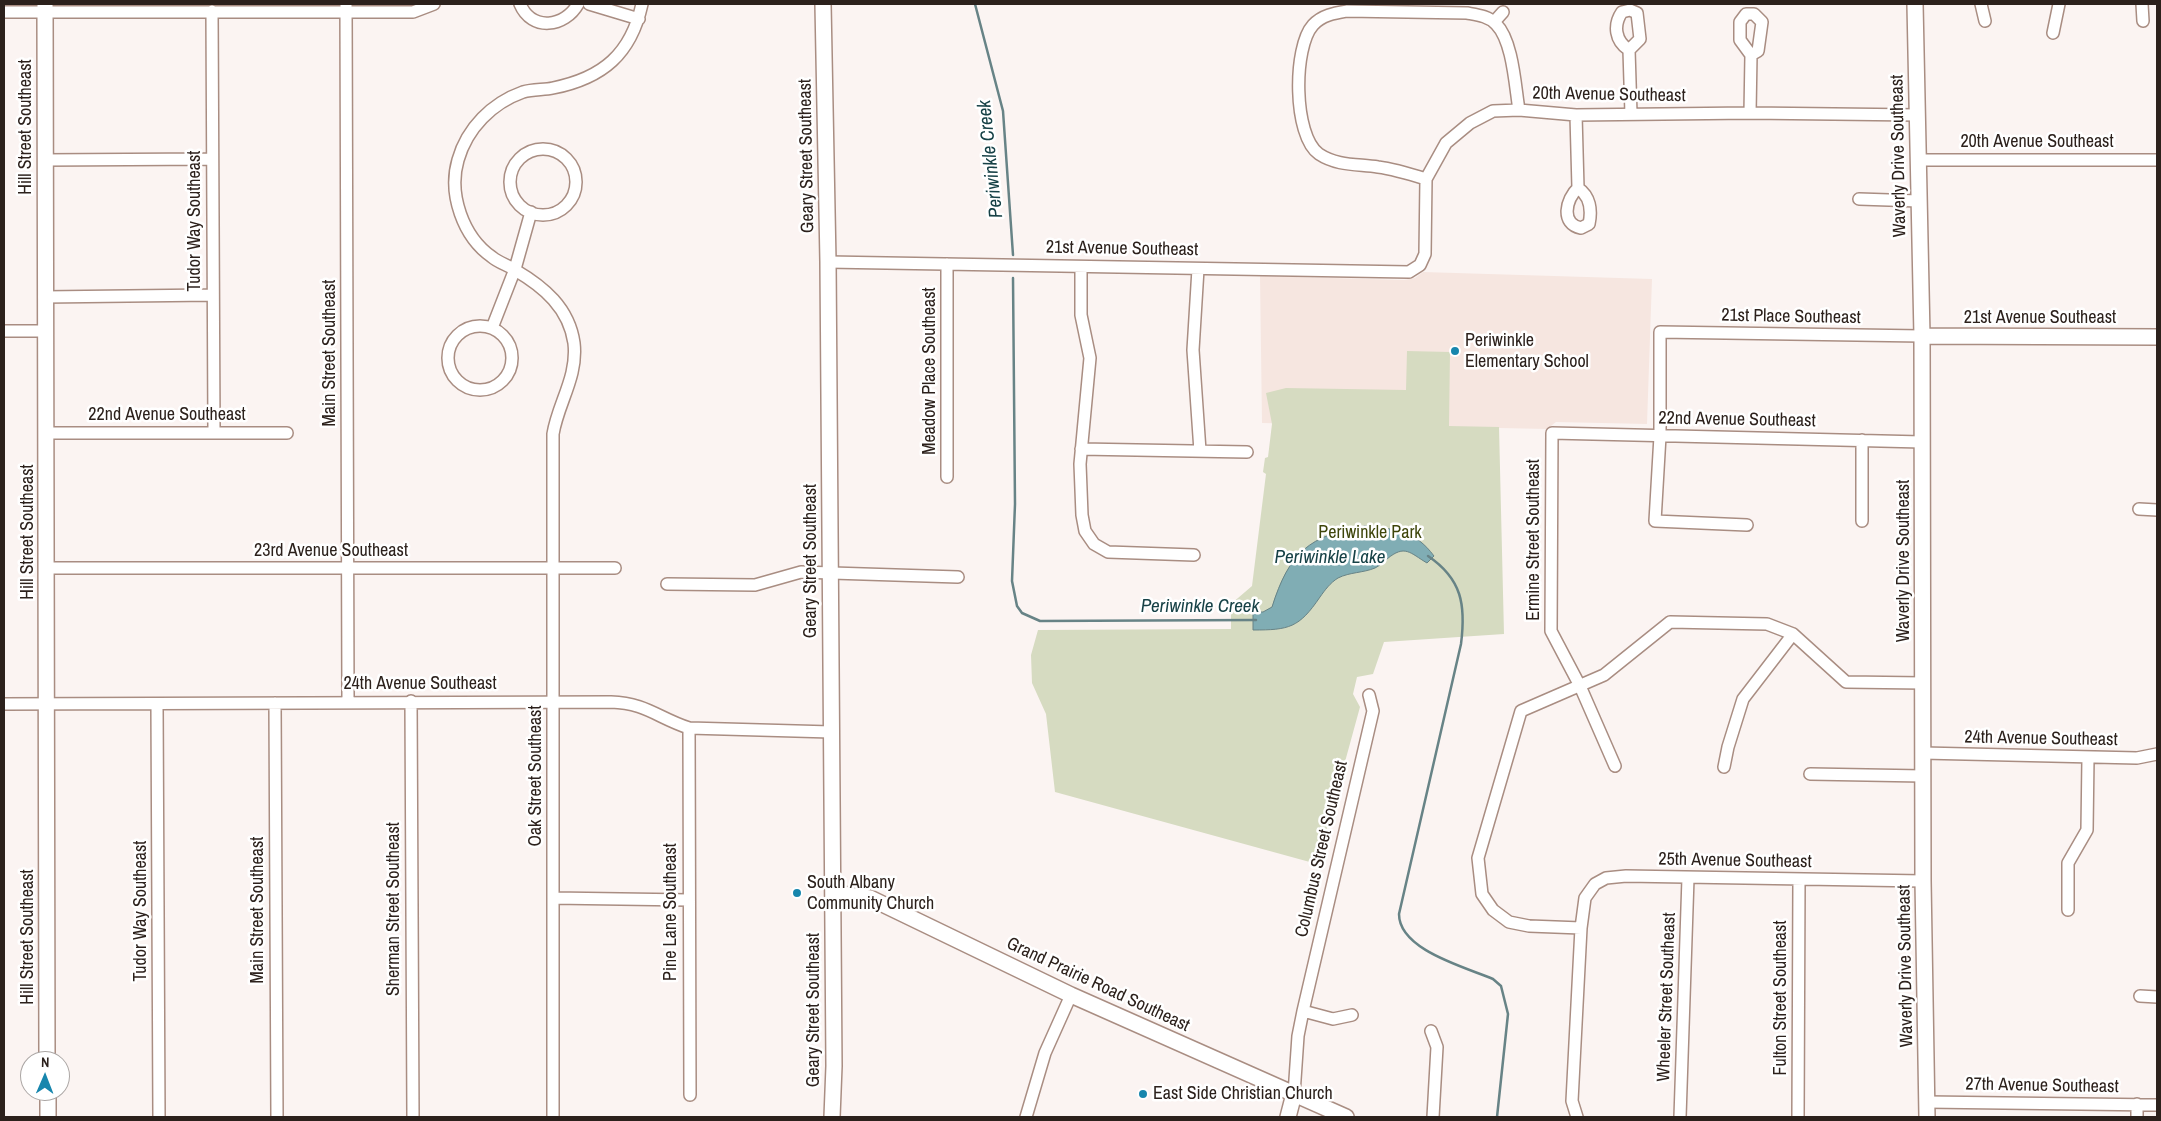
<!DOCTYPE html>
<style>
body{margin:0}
#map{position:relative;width:2161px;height:1121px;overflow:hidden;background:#fbf4f2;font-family:"Archivo Narrow",sans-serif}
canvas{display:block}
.frame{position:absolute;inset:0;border:5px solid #2c211c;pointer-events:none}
.north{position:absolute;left:20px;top:1051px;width:50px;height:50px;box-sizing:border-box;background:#fff;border:1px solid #aba6a4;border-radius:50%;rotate:1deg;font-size:14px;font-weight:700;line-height:20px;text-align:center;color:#2c211c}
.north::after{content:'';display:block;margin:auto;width:18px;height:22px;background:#1786ad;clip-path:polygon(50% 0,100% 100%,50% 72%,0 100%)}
</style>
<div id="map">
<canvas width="2161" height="1121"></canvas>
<div class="frame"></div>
<div class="north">N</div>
</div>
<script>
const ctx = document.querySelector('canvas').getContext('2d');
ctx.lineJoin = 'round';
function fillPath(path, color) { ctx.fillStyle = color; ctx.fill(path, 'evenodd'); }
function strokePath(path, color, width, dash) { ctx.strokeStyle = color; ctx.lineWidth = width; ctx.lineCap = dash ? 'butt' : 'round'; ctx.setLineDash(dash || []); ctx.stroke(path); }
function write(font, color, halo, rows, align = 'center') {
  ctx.font = font + ' "Archivo Narrow",sans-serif'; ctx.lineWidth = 5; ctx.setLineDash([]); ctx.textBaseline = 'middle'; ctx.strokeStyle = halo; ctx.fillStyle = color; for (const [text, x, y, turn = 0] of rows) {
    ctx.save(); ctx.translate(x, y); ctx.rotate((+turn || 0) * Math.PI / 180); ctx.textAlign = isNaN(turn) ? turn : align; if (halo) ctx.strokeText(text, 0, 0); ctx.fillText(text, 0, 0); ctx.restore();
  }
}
fillPath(new Path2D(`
 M 1423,272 L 1652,279 L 1647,424 L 1556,422 L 1547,429 L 1262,423 L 1260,276 L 1404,280 L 1415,278 Z`), '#f6e6e0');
fillPath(new Path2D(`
 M 1407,351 L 1450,352 L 1449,426 L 1499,427 L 1504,634 L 1384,642 L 1373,674 L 1357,677 L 1353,694 L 1360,707 L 1317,864 L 1055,792 L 1046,714 L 1032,683 L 1031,655 L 1038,630 L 1231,629 L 1231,604 L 1252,586 L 1266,474 L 1263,472 L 1265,458 L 1268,457 L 1272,424 L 1266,393 L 1286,388 L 1406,390 Z`), '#d6dbc1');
const water = new Path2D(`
 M 1365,526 C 1394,529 1415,530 1434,556 L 1427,563 C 1410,553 1405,544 1387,559 C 1384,562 1379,566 1375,568 C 1363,573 1350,572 1338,578 C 1330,583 1325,590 1320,597 C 1299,628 1289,630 1253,630 L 1253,612 L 1263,612 L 1272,607 C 1289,553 1309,535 1365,526 Z`);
fillPath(water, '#80adb4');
strokePath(water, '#678386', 1);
strokePath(new Path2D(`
 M 975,4 L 1003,111 L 1013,255
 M 1013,278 L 1015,504 L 1012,581 L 1017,606 L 1022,613 L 1040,621 L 1256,620
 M 1428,556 C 1462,579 1466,605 1461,644 L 1399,914 C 1399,950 1465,967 1493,979 L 1501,986 L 1508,1014 L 1497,1117`), '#678386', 2.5);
const street = new Path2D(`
 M 346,4 L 348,701
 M 520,4 C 532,32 565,27 578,4
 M 589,4 L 639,19
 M 1981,4 L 1985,21
 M 2142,4 L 2143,21
 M 212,11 L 214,431
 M 4,12 L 413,12 L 434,4
 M 1494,22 L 1503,12
 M 2053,33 L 2059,4
 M 1629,50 L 1640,39 L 1637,13 L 1630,10 L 1622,12 C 1613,25 1615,41 1629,50 L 1631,114
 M 1750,113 L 1751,55 L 1740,40 L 1740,22 L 1746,14 L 1754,14 L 1762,22 L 1758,51 L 1751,55
 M 1576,115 L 1578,188 C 1566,199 1560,224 1581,228 L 1589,224 C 1592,210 1590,196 1578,188
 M510 182a33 33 0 1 1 66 0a33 33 0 1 1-66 0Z
 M 44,160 L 212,159
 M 1917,160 L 2157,160
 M 1426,179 C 1410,174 1394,169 1378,167 C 1358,164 1337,166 1319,154 C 1293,136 1293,47 1313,25 C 1322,15 1335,13 1347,11 L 1467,13 C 1478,15 1488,16 1496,24 C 1513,41 1515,86 1519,110
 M 1859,199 L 1919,201
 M 828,262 L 1409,272 L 1420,265 L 1425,254 L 1426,179 L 1446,143 L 1470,123 L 1493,111 L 1519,110 L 1576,115 L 1750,113 L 1917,115
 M 947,264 L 947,477
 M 1081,267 L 1081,315 L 1090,358 L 1080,464 L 1082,515 L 1085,531 L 1094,544 L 1108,552 L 1194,555
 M 1198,269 L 1193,350 L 1200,451
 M 44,297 L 212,295
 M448 358a32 32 0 1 1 64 0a32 32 0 1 1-64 0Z
 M 492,328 L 515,269 L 531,212
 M 4,331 L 45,331
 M 47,433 L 287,433
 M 1862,440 L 1862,521
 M 1081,449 L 1247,452
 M 2139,509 L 2157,510
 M 1747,525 L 1655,521 L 1660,436 L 1660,332 L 1922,336
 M 47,568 L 615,568
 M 667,584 L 755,585 L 801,572 L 958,577
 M 411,701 L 413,1117
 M 275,703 L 277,1117
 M 4,704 L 611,702 C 646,703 658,718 689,728 L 831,732
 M 157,704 L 159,1117
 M 689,728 L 690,1095
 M 1923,753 L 2137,758 L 2157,754
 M 1615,766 L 1580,686 L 1551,631 L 1552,433 L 1922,442
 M 1724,767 L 1728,747 L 1743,699 L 1793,634
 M 1810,774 L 1923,776
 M 553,898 L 688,900
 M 2068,910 L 2068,863 L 2087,830 L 2088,758
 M 1581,928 L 1529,926 L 1509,922 L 1493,910 L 1482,894 L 1478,858 L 1521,711 L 1604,675 L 1670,622 L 1767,624 L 1793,634 L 1846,682 L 1923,683
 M 2140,996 L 2157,997
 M 1303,1011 L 1333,1019 L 1352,1015
 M 1431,1031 L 1437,1047 L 1433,1117
 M 1294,1094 L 1298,1036 L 1303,1011 L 1373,711 L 1369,695
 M 1927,1102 L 2157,1105
 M 553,1117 L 553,434 C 558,403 578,377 574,343 C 569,308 544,287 515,270 C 508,265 499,263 492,257 C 463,237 448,194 458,160 C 467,128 492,103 523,92 C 533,89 544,90 553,88 C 603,78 631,54 642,4
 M 1026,1117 L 1045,1053 L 1071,995
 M 1577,1117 L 1572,1101 L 1581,928 L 1585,898 L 1595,884 L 1606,878 L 1626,876 L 1923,881
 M 1680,1117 L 1688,878
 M 1798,1117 L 1799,880
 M 2137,1117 L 2137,1104`);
const secondary = new Path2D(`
 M 45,4 L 47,1061
 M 823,4 L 828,262 L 834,1066 L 832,1117
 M 1915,4 L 1922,336 L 1923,881 L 1927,1117
 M 1922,336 L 2157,337
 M 833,893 L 870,898 L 1071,995 L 1346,1117
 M 48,1091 L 48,1117
 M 1288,1117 L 1294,1094`);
strokePath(street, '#a98d82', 14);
strokePath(secondary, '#a98d82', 18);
strokePath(street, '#fff', 11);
strokePath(secondary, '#fff', 15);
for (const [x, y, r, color] of [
 [1455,351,5,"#1786ad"],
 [797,893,5,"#1786ad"],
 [1143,1094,5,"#1786ad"]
]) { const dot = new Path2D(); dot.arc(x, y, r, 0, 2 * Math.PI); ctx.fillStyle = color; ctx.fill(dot); strokePath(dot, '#fff', 2); }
write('18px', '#2c211c', '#fff', [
 ["20th Avenue Southeast",1609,95,1],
 ["Hill Street Southeast",26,127,-90],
 ["20th Avenue Southeast",2037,142],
 ["Geary Street Southeast",807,156,-91],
 ["Waverly Drive Southeast",1899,156,-91],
 ["Tudor Way Southeast",195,221,-90],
 ["21st Avenue Southeast",1122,249,1],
 ["21st Place Southeast",1791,317,1],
 ["21st Avenue Southeast",2040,318],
 ["Main Street Southeast",330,353,-90],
 ["Meadow Place Southeast",930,371,-90],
 ["22nd Avenue Southeast",167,415],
 ["22nd Avenue Southeast",1737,420,1],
 ["Hill Street Southeast",28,532,-90],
 ["Ermine Street Southeast",1534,540,-90],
 ["23rd Avenue Southeast",331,551],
 ["Geary Street Southeast",811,561,-90],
 ["Waverly Drive Southeast",1904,561,-90],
 ["24th Avenue Southeast",420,684],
 ["24th Avenue Southeast",2041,739,1],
 ["Oak Street Southeast",536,776,-90],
 ["Columbus Street Southeast",1322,849,-77],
 ["25th Avenue Southeast",1735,861,1],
 ["Sherman Street Southeast",394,909,-90],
 ["Main Street Southeast",258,910,-90],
 ["Tudor Way Southeast",141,911,-90],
 ["Pine Lane Southeast",671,912,-90],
 ["Hill Street Southeast",28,937,-90],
 ["Waverly Drive Southeast",1906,966,-91],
 ["Grand Prairie Road Southeast",1098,985,25],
 ["Wheeler Street Southeast",1667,997,-88],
 ["Fulton Street Southeast",1781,998,-90],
 ["Geary Street Southeast",814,1010,-90],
 ["27th Avenue Southeast",2042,1086,1]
]);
write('18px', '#2c211c', '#fff', [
 ["Periwinkle",1465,341],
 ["Elementary School",1465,362],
 ["South Albany",807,883],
 ["Community Church",807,904],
 ["East Side Christian Church",1153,1094]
], 'left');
write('18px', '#3e450a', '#fff', [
 ["Periwinkle Park",1370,533]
]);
write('italic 19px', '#164146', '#fff', [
 ["Periwinkle Creek",991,159,-96],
 ["Periwinkle Lake",1330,558],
 ["Periwinkle Creek",1200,607]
]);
</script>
